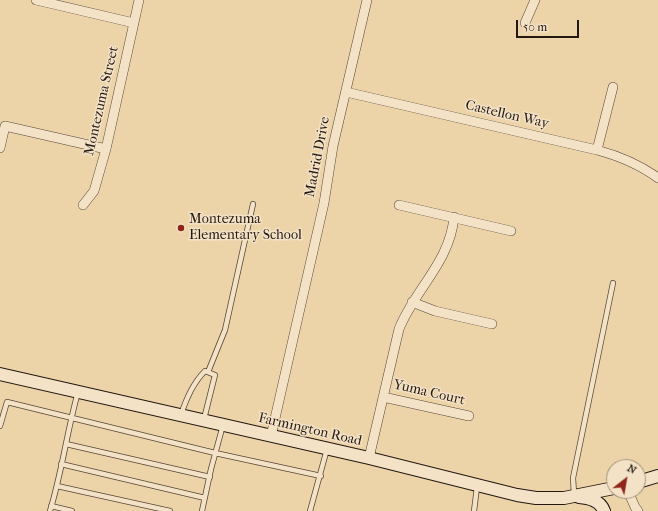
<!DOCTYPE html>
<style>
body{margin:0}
#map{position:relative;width:658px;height:511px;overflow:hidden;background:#edd3a8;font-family:"IM FELL French Canon",serif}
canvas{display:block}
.north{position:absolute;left:606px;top:459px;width:40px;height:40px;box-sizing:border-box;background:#f3e2c6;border:1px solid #9f917e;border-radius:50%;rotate:31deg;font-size:11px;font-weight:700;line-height:16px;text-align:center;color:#221711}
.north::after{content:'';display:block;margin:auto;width:14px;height:18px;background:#8f2418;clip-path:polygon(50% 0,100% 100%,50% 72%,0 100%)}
.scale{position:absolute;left:516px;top:20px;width:63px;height:18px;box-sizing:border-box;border:2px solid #221711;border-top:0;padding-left:5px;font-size:12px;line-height:14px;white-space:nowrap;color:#221711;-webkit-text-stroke:3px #f3e2c6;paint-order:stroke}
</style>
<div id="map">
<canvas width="658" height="511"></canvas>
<div class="north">N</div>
<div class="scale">50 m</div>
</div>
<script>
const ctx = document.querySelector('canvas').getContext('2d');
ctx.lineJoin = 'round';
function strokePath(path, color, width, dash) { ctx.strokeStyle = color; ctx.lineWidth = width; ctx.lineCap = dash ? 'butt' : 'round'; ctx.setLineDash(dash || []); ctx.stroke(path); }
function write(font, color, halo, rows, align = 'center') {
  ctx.font = font + ' "IM FELL French Canon",serif'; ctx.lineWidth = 3; ctx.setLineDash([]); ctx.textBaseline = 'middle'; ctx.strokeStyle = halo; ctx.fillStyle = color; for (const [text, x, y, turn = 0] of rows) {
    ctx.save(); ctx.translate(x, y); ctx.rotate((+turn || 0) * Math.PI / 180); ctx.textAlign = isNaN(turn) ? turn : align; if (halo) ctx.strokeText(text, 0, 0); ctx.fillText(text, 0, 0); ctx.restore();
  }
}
const lane = new Path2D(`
 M 208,372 L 225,330 L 253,204
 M 181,415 C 186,399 193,383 205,371 L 215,375 L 204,419
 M 0,426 L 7,402 L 215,453 L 321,476
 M 66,444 L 210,477
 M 61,464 L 205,498
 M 57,486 L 170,511
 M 574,494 L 573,478 L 613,283
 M 51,506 L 72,511
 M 50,511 C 62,472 67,431 78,392
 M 202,511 L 211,469 L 223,425
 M 310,511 L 327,449
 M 474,511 L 477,487`);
const street = new Path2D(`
 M 36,0 L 134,23
 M 525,23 L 535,0
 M 346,92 L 597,150 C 619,156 639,164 658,178
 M 0,148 L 5,126 L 106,149
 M 597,150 L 613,87
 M 83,205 L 94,191 L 106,149 L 139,0
 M 399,205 L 511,231
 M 412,302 L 435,311 L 492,324
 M 383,397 L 469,416
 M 271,436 L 324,203 L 333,146 L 367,0
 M 369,458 L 399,329 C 415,289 450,262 454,217
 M 628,491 L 635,507 L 638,511`);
const secondary = new Path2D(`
 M 0,374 L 369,458 L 517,495 L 536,498 L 564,498 L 614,488
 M 638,482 L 658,476
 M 579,497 C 589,498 600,500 604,511`);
strokePath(lane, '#554637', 6);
strokePath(street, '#554637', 10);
strokePath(secondary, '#221711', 14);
strokePath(lane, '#f3e2c6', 4.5);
strokePath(street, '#f3e2c6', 9);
strokePath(secondary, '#f3e2c6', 12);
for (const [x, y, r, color] of [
 [181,228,4,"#8f2418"]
]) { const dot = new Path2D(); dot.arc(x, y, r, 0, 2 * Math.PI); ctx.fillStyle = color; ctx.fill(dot); strokePath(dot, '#f3e2c6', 1.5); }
write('14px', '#221711', '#f3e2c6', [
 ["Montezuma Street",102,101,-77],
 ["Castellon Way",507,115,13],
 ["Madrid Drive",318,157,-79],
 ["Yuma Court",429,393,13],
 ["Farmington Road",310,430,13]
]);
write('14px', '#221711', '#f3e2c6', [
 ["Montezuma",189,220],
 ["Elementary School",189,236]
], 'left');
</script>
